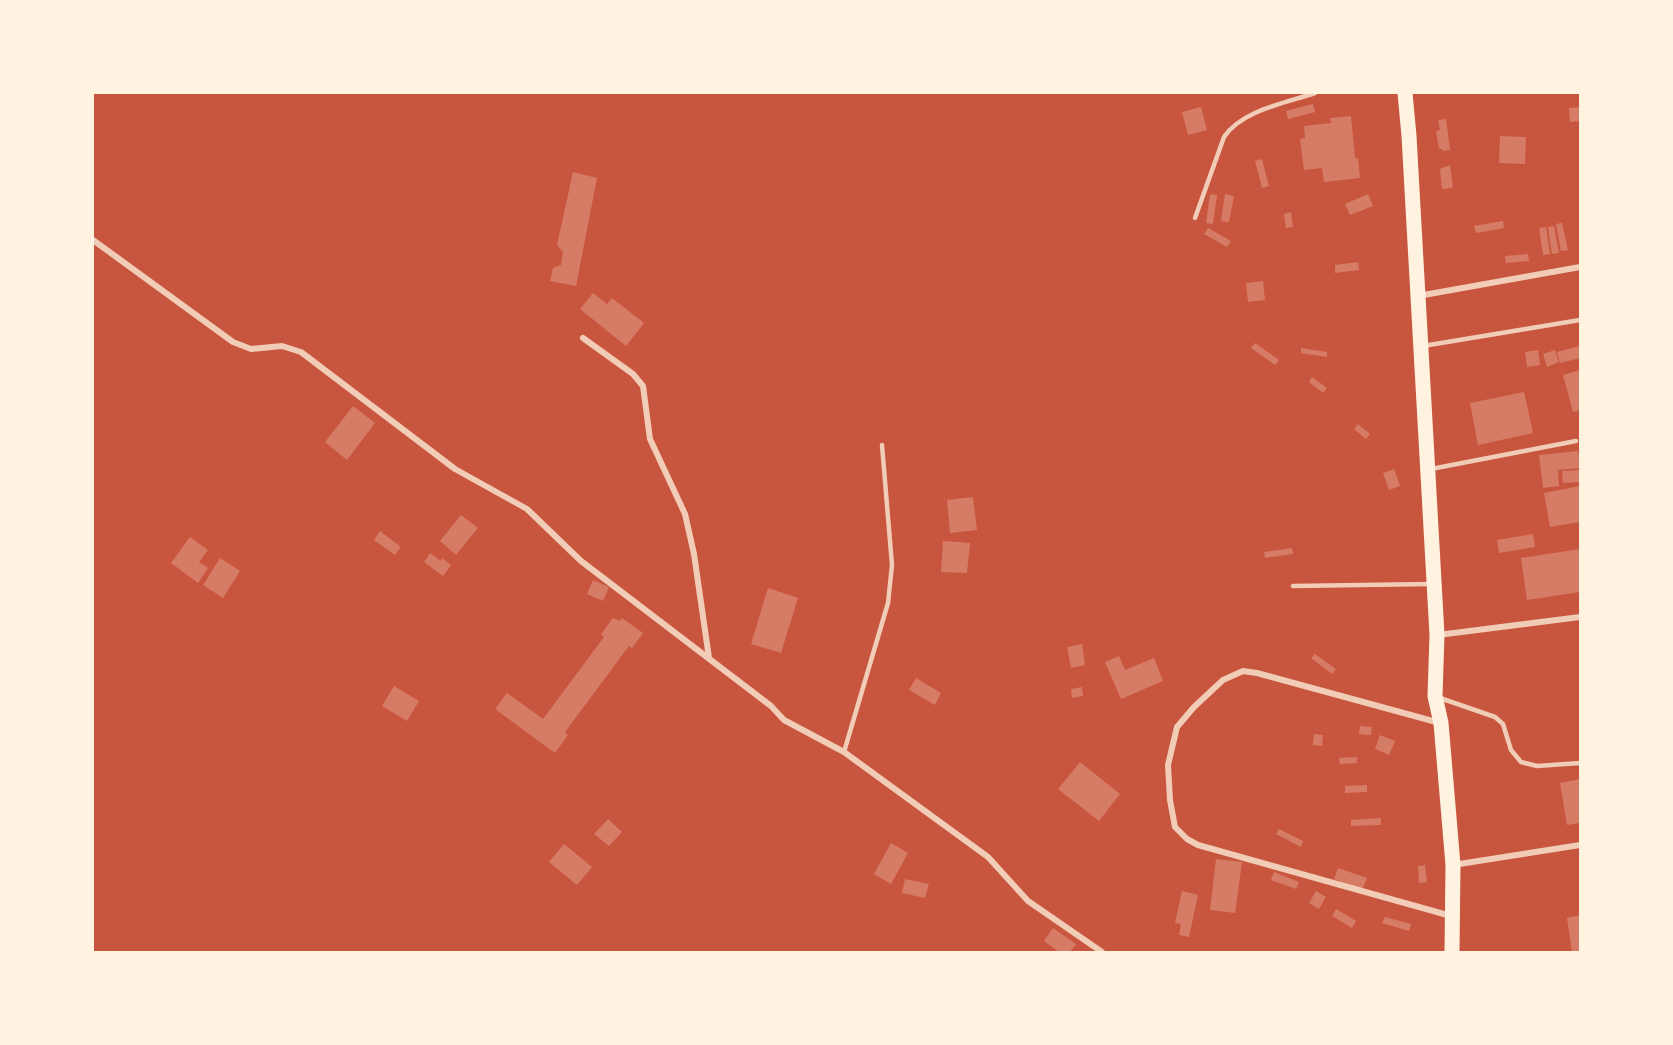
<!DOCTYPE html>
<style>
body{margin:0}
#map{position:relative;width:1673px;height:1045px;overflow:hidden;background:#c8553d;font-family:Arial,sans-serif}
canvas{display:block}
.frame{position:absolute;inset:0;border:94px solid #fff3e0;pointer-events:none}
</style>
<div id="map">
<canvas width="1673" height="1045"></canvas>
<div class="frame"></div>
</div>
<script>
const ctx = document.querySelector('canvas').getContext('2d');
ctx.lineJoin = 'round';
function fillPath(path, color) { ctx.fillStyle = color; ctx.fill(path, 'evenodd'); }
function strokePath(path, color, width, dash) { ctx.strokeStyle = color; ctx.lineWidth = width; ctx.lineCap = dash ? 'butt' : 'round'; ctx.setLineDash(dash || []); ctx.stroke(path); }
fillPath(new Path2D(`
 M 1313,104 L 1315,112 L 1288,119 L 1286,111 Z
 M 1201,107 L 1207,130 L 1188,135 L 1182,112 Z
 M 1580,107 L 1580,121 L 1570,122 L 1569,108 Z
 M 1351,116 L 1355,158 L 1358,158 L 1360,178 L 1324,182 L 1322,168 L 1304,170 L 1300,139 L 1305,138 L 1304,126 L 1331,123 L 1330,118 Z
 M 1446,119 L 1450,150 L 1442,151 L 1442,149 L 1439,149 L 1436,131 L 1440,130 L 1438,120 Z
 M 1500,136 L 1526,137 L 1525,164 L 1499,163 Z
 M 1262,159 L 1269,186 L 1262,188 L 1255,161 Z
 M 1450,165 L 1453,188 L 1442,189 L 1440,169 Z
 M 573,172 L 597,178 L 576,286 L 550,281 L 553,268 L 561,265 L 563,252 L 557,245 Z
 M 1210,194 L 1217,195 L 1213,224 L 1206,223 Z
 M 1225,194 L 1234,196 L 1229,222 L 1221,221 Z
 M 1368,194 L 1373,206 L 1350,215 L 1345,204 Z
 M 1291,212 L 1293,227 L 1286,228 L 1284,214 Z
 M 1503,221 L 1504,228 L 1476,233 L 1474,226 Z
 M 1562,223 L 1568,250 L 1561,251 L 1556,224 Z
 M 1554,226 L 1559,253 L 1552,254 L 1548,227 Z
 M 1546,227 L 1550,254 L 1543,255 L 1539,228 Z
 M 1208,228 L 1231,241 L 1227,247 L 1204,234 Z
 M 1528,254 L 1529,261 L 1506,263 L 1505,256 Z
 M 1358,262 L 1359,270 L 1335,273 L 1335,265 Z
 M 1263,281 L 1265,300 L 1248,302 L 1246,283 Z
 M 593,293 L 607,304 L 612,298 L 644,323 L 626,346 L 580,309 Z
 M 1255,343 L 1279,360 L 1275,365 L 1251,348 Z
 M 1580,346 L 1580,358 L 1560,363 L 1557,352 Z
 M 1301,348 L 1327,352 L 1327,357 L 1301,353 Z
 M 1538,350 L 1540,365 L 1527,367 L 1525,352 Z
 M 1555,350 L 1559,362 L 1547,367 L 1543,354 Z
 M 1580,370 L 1580,410 L 1573,412 L 1563,375 Z
 M 1312,377 L 1327,388 L 1323,393 L 1309,382 Z
 M 1524,392 L 1533,433 L 1478,445 L 1470,403 Z
 M 353,406 L 375,423 L 347,460 L 325,442 Z
 M 1358,424 L 1370,434 L 1366,439 L 1354,429 Z
 M 1578,451 L 1580,468 L 1558,470 L 1559,486 L 1543,488 L 1539,455 Z
 M 1394,469 L 1400,486 L 1389,490 L 1383,473 Z
 M 1579,470 L 1580,482 L 1563,483 L 1562,471 Z
 M 1580,486 L 1580,522 L 1550,527 L 1544,493 Z
 M 973,497 L 977,530 L 950,533 L 947,500 Z
 M 461,515 L 478,528 L 456,555 L 440,541 Z
 M 380,531 L 401,547 L 395,555 L 374,540 Z
 M 1533,534 L 1535,547 L 1499,553 L 1497,540 Z
 M 190,537 L 208,550 L 199,562 L 208,568 L 198,583 L 171,563 Z
 M 943,541 L 970,543 L 967,573 L 941,572 Z
 M 1292,548 L 1293,554 L 1265,558 L 1264,552 Z
 M 1580,549 L 1580,592 L 1527,600 L 1521,558 Z
 M 430,553 L 441,561 L 442,558 L 451,565 L 443,576 L 424,562 Z
 M 220,558 L 240,571 L 223,598 L 203,585 Z
 M 593,580 L 609,587 L 603,601 L 587,594 Z
 M 768,588 L 798,598 L 781,653 L 751,644 Z
 M 613,618 L 620,621 L 622,618 L 643,633 L 632,648 L 629,646 L 565,732 L 568,735 L 555,753 L 495,709 L 507,693 L 543,719 L 604,637 L 601,634 Z
 M 1082,644 L 1085,665 L 1071,668 L 1067,647 Z
 M 1315,654 L 1336,669 L 1332,674 L 1311,658 Z
 M 1119,656 L 1125,670 L 1154,658 L 1163,681 L 1121,699 L 1105,662 Z
 M 916,678 L 941,693 L 935,705 L 909,690 Z
 M 394,686 L 419,701 L 407,721 L 382,706 Z
 M 1082,687 L 1083,696 L 1072,698 L 1071,689 Z
 M 1360,726 L 1372,727 L 1371,735 L 1359,734 Z
 M 1314,734 L 1323,735 L 1322,746 L 1313,745 Z
 M 1380,735 L 1395,741 L 1389,755 L 1375,749 Z
 M 1357,757 L 1357,763 L 1340,764 L 1339,758 Z
 M 1080,762 L 1120,794 L 1099,821 L 1058,789 Z
 M 1580,779 L 1580,823 L 1567,825 L 1560,783 Z
 M 1367,785 L 1367,792 L 1345,793 L 1345,786 Z
 M 1381,818 L 1381,825 L 1351,826 L 1351,820 Z
 M 608,819 L 622,832 L 609,846 L 594,834 Z
 M 1279,829 L 1303,841 L 1301,847 L 1276,834 Z
 M 891,843 L 908,853 L 891,884 L 874,874 Z
 M 564,844 L 592,867 L 577,885 L 549,862 Z
 M 1216,859 L 1242,862 L 1235,913 L 1210,910 Z
 M 1425,865 L 1427,882 L 1419,883 L 1418,866 Z
 M 1338,868 L 1367,878 L 1362,890 L 1334,879 Z
 M 1274,872 L 1299,882 L 1296,889 L 1271,880 Z
 M 905,879 L 929,884 L 925,898 L 902,893 Z
 M 1182,891 L 1198,895 L 1189,937 L 1179,935 L 1181,924 L 1175,923 Z
 M 1316,891 L 1326,897 L 1319,909 L 1309,903 Z
 M 1336,909 L 1356,921 L 1352,928 L 1332,916 Z
 M 1580,915 L 1580,952 L 1572,952 L 1567,918 Z
 M 1385,917 L 1411,924 L 1409,931 L 1382,923 Z
 M 1053,928 L 1076,944 L 1070,952 L 1059,952 L 1044,941 Z`), '#d67c66');
strokePath(new Path2D(`
 M 1195,218 L 1224,137 C 1242,110 1286,103 1315,93
 M 1423,346 L 1580,320
 M 1431,469 L 1576,441
 M 1293,586 L 1431,584
 M 1440,698 L 1495,717 L 1503,724 L 1511,750 L 1521,762 L 1537,766 L 1580,763
 M 844,752 L 888,603 L 892,565 L 882,445`), '#f1ccb7', 4.5);
strokePath(new Path2D(`
 M 93,240 L 233,342 L 251,349 L 282,346 L 301,352 L 455,469 L 527,509 L 581,561 L 771,706 L 784,720 L 844,752 L 988,857 L 1028,901 L 1102,952
 M 1418,296 L 1580,267
 M 583,338 L 633,374 L 643,386 L 650,439 L 685,514 L 694,554 L 709,658
 M 1438,635 L 1580,617
 M 1440,723 L 1257,673 L 1243,671 L 1223,680 L 1194,707 L 1177,727 L 1168,765 L 1170,800 L 1175,827 L 1187,839 L 1198,845 L 1451,916
 M 1453,865 L 1580,845`), '#f1ccb7', 6);
strokePath(new Path2D(`
 M 1405,93 L 1409,136 L 1437,635 L 1435,696 L 1441,723 L 1453,865 L 1452,952`), '#fff3e0', 15);
</script>
